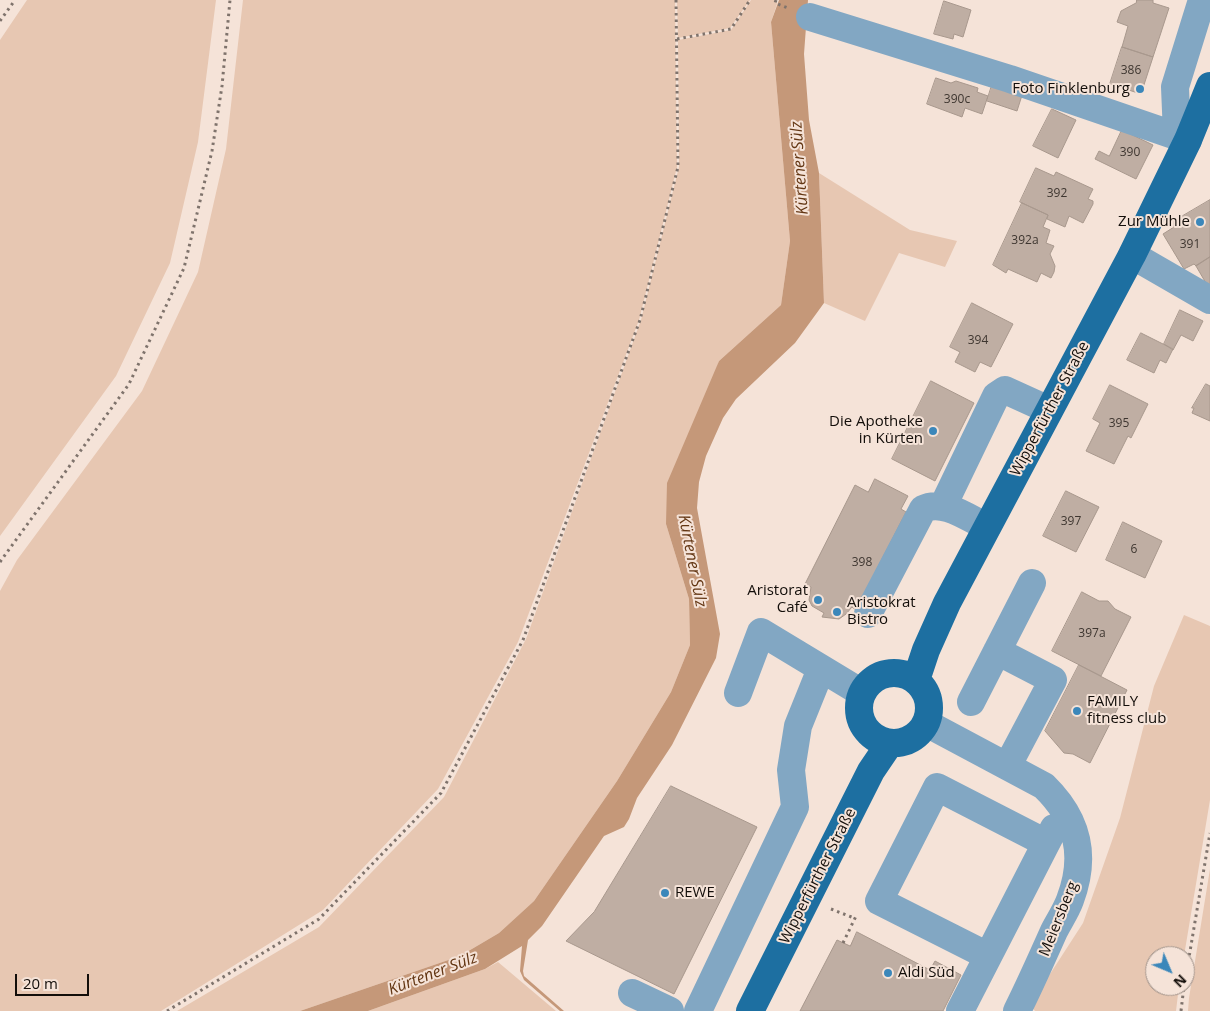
<!DOCTYPE html>
<meta charset="utf-8">
<style>
body{margin:0}
#map{position:relative;width:1210px;height:1011px;overflow:hidden;background:#f5e3d8;font-family:"Open Sans",sans-serif}
canvas{display:block}
.north{position:absolute;left:1145px;top:946px;width:50px;height:50px;box-sizing:border-box;background:#f5e3d8;border:1px solid #9b8e86;border-radius:50%;rotate:135deg;font-size:14px;font-weight:700;line-height:20px;text-align:center;color:#130e0a}
.north::after{content:'';display:block;margin:auto;width:18px;height:22px;background:#3b87ba;clip-path:polygon(50% 0,100% 100%,50% 72%,0 100%)}
.scale{position:absolute;left:15px;top:974px;width:74px;height:22px;box-sizing:border-box;border:2px solid #130e0a;border-top:0;padding-left:6px;font-size:15px;line-height:18px;white-space:nowrap;color:#130e0a;-webkit-text-stroke:4px #f5e3d8;paint-order:stroke}
</style>
<div id="map">
<canvas width="1210" height="1011"></canvas>
<div class="north">N</div>
<div class="scale">20 m</div>
</div>
<script>
const ctx = document.querySelector('canvas').getContext('2d');
ctx.lineJoin = 'round';
function fillPath(path, color) { ctx.fillStyle = color; ctx.fill(path, 'evenodd'); }
function strokePath(path, color, width, dash) { ctx.strokeStyle = color; ctx.lineWidth = width; ctx.lineCap = dash ? 'butt' : 'round'; ctx.setLineDash(dash || []); ctx.stroke(path); }
function write(font, color, halo, rows, align = 'center') {
  ctx.font = font + ' "Open Sans",sans-serif'; ctx.lineWidth = 4; ctx.setLineDash([]); ctx.textBaseline = 'middle'; ctx.strokeStyle = halo; ctx.fillStyle = color; for (const [text, x, y, turn = 0] of rows) {
    ctx.save(); ctx.translate(x, y); ctx.rotate((+turn || 0) * Math.PI / 180); ctx.textAlign = isNaN(turn) ? turn : align; if (halo) ctx.strokeText(text, 0, 0); ctx.fillText(text, 0, 0); ctx.restore();
  }
}
fillPath(new Path2D(`
 M 27,0 L 216,0 L 198,142 L 170,263 L 116,376 L 0,536 L 0,40 Z
 M 243,0 L 675,0 L 677,167 L 639,320 L 518,642 L 438,789 L 323,910 L 161,1011 L 0,1011 L 0,591 L 17,560 L 142,391 L 198,272 L 226,149 Z
 M 677,0 L 750,0 L 730,28 L 678,38 Z
 M 751,0 L 776,0 L 777,4 L 771,22 L 790,241 L 781,305 L 719,361 L 666,524 L 689,599 L 690,645 L 671,692 L 617,781 L 534,901 L 499,933 L 460,956 L 300,1011 L 177,1011 L 319,927 L 444,797 L 526,639 L 641,320 L 679,167 L 678,40 L 731,30 Z
 M 819,173 L 910,230 L 957,241 L 945,267 L 899,253 L 865,321 L 824,303 Z
 M 1184,615 L 1210,626 L 1210,800 L 1184,956 L 1155,956 L 1155,986 L 1179,986 L 1176,1011 L 1035,1011 L 1030,1005 L 1083,923 L 1120,818 L 1154,686 Z
 M 1210,869 L 1210,1011 L 1188,1011 L 1189,998 Z
 M 498,962 L 556,1011 L 368,1011 L 485,969 Z`), '#e7c7b2');
fillPath(new Path2D(`
 M 779,0 L 808,0 L 804,54 L 809,120 L 819,173 L 824,303 L 795,343 L 736,399 L 723,418 L 706,456 L 699,482 L 697,508 L 720,634 L 716,658 L 672,745 L 637,798 L 629,819 L 624,827 L 604,836 L 542,926 L 528,940 L 523,971 L 524,976 L 564,1011 L 560,1011 L 524,980 L 520,971 L 522,946 L 485,969 L 368,1011 L 300,1011 L 460,956 L 499,933 L 534,901 L 617,781 L 671,692 L 690,645 L 689,599 L 666,524 L 667,483 L 719,361 L 781,305 L 790,241 L 771,22 Z`), '#c59879');
const building = new Path2D(`
 M 1137,0 L 1153,0 L 1153,3 L 1169,8 L 1153,57 L 1122,47 L 1128,26 L 1117,22 L 1121,11 L 1136,3 Z
 M 944,1 L 971,10 L 963,37 L 954,34 L 953,39 L 934,34 Z
 M 1122,47 L 1153,57 L 1141,94 L 1110,84 Z
 M 936,78 L 951,83 L 956,81 L 978,88 L 977,92 L 988,96 L 982,114 L 965,108 L 962,117 L 927,104 Z
 M 993,82 L 1023,92 L 1017,111 L 987,101 Z
 M 1052,109 L 1076,120 L 1058,158 L 1033,146 Z
 M 1122,130 L 1153,145 L 1136,179 L 1095,159 L 1099,151 L 1109,156 Z
 M 1036,168 L 1054,176 L 1056,172 L 1093,189 L 1088,199 L 1093,201 L 1093,204 L 1083,223 L 1069,216 L 1065,227 L 1047,219 L 1048,215 L 1020,202 Z
 M 1210,200 L 1210,257 L 1196,266 L 1194,264 L 1184,269 L 1163,234 L 1174,227 L 1171,223 Z
 M 1022,203 L 1048,215 L 1043,227 L 1050,230 L 1046,243 L 1054,246 L 1050,254 L 1055,266 L 1054,272 L 1051,278 L 1041,273 L 1037,282 L 1008,269 L 1006,273 L 993,265 Z
 M 1210,257 L 1210,290 L 1196,266 Z
 M 972,303 L 1013,324 L 991,367 L 980,362 L 975,372 L 955,362 L 960,352 L 950,347 Z
 M 1180,310 L 1203,321 L 1193,341 L 1181,335 L 1173,350 L 1164,344 Z
 M 1141,333 L 1173,349 L 1166,363 L 1160,360 L 1154,373 L 1127,360 Z
 M 931,381 L 974,403 L 935,481 L 892,459 Z
 M 1206,384 L 1210,386 L 1210,421 L 1192,413 L 1194,408 L 1192,408 Z
 M 1110,385 L 1148,404 L 1131,438 L 1128,436 L 1114,464 L 1086,451 L 1100,423 L 1093,419 Z
 M 875,479 L 908,496 L 901,509 L 906,512 L 856,610 L 852,607 L 846,614 L 839,619 L 822,617 L 824,613 L 812,606 L 809,600 L 811,587 L 805,584 L 855,485 L 868,492 Z
 M 1066,491 L 1099,507 L 1076,552 L 1043,536 Z
 M 1123,522 L 1162,541 L 1145,578 L 1106,560 Z
 M 1082,592 L 1099,601 L 1108,601 L 1115,609 L 1131,617 L 1101,676 L 1052,651 Z
 M 1079,665 L 1127,690 L 1090,763 L 1073,754 L 1064,753 L 1045,731 Z
 M 671,786 L 757,827 L 674,994 L 566,941 L 594,912 Z
 M 857,932 L 930,970 L 935,961 L 961,975 L 943,1011 L 800,1011 L 837,940 L 850,946 Z`);
fillPath(building, '#bfaea3');
strokePath(building, '#a8988d', 1);
strokePath(new Path2D(`
 M 776,0 L 775,3 L 788,8
 M 0,21 L 15,0
 M 677,39 L 731,29 L 750,0
 M 0,562 L 129,384 L 184,268 L 212,151 L 222,86 L 230,0
 M 831,909 L 854,918
 M 843,943 L 857,914
 M 1185,981 L 1210,833
 M 167,1011 L 319,919 L 441,793 L 523,640 L 640,320 L 678,167 L 676,0
 M 1181,1011 L 1184,986`), '#7f736c', 3, [2.5, 4]);
strokePath(new Path2D(`
 M 810,17 L 1010,79 L 1188,140
 M 1177,135 L 1175,87 L 1202,0
 M 1132,255 L 1210,300
 M 943,506 L 996,396 L 1005,390 L 1049,410
 M 868,614 L 923,509 C 943,499 968,518 987,527
 M 997,651 L 1053,680 L 1008,765
 M 738,693 L 761,632 L 862,693
 M 971,702 L 1032,583
 M 926,723 L 1044,786 C 1078,819 1087,855 1070,900 C 1066,911 1059,921 1054,931 C 1042,958 1030,985 1017,1011
 M 988,956 L 879,901 L 937,787 L 1046,843
 M 632,993 L 670,1011
 M 698,1011 L 795,807 L 791,770 L 798,726 L 821,669
 M 960,1011 L 1054,828`), '#82a7c3', 28);
strokePath(new Path2D(`
 M859 708a35 35 0 1 1 70 0a35 35 0 1 1-70 0Z
 M 916,680 L 926,650 L 947,603 L 1132,255 L 1188,140 L 1210,86
 M 750,1011 L 871,771 L 890,743`), '#1d6fa1', 28);
for (const [x, y, r, color] of [
 [1140,89,5,"#3b87ba"],
 [1200,222,5,"#3b87ba"],
 [933,431,5,"#3b87ba"],
 [818,600,5,"#3b87ba"],
 [837,612,5,"#3b87ba"],
 [1077,711,5,"#3b87ba"],
 [665,893,5,"#3b87ba"],
 [888,973,5,"#3b87ba"]
]) { const dot = new Path2D(); dot.arc(x, y, r, 0, 2 * Math.PI); ctx.fillStyle = color; ctx.fill(dot); strokePath(dot, '#f5e3d8', 2); }
write('12px', '#3e3630', null, [
 ["386",1131,71],
 ["390c",957,100],
 ["390",1130,153],
 ["392",1057,194],
 ["392a",1025,241],
 ["391",1190,245],
 ["394",978,341],
 ["395",1119,424],
 ["397",1071,522],
 ["6",1134,550],
 ["398",862,563],
 ["397a",1092,634]
]);
write('15px', '#130e0a', '#f5e3d8', [
 ["Foto Finklenburg",1130,89],
 ["Zur Mühle",1190,222],
 ["Die Apotheke",923,422],
 ["in Kürten",923,439],
 ["Aristorat",808,591],
 ["Café",808,608],
 ["Aristokrat",847,603,"left"],
 ["Bistro",847,620,"left"],
 ["FAMILY",1087,702,"left"],
 ["fitness club",1087,719,"left"],
 ["REWE",675,893,"left"],
 ["Aldi Süd",898,973,"left"]
], 'right');
write('15px', '#130e0a', '#f5e3d8', [
 ["Wipperfürther Straße",1050,409,-62],
 ["Wipperfürther Straße",818,876,-63],
 ["Meiersberg",1059,919,-68]
]);
write('italic 16px', '#633613', '#f5e3d8', [
 ["Kürtener Sülz",800,168,-94],
 ["Kürtener Sülz",692,561,79],
 ["Kürtener Sülz",433,974,-21]
]);
</script>
